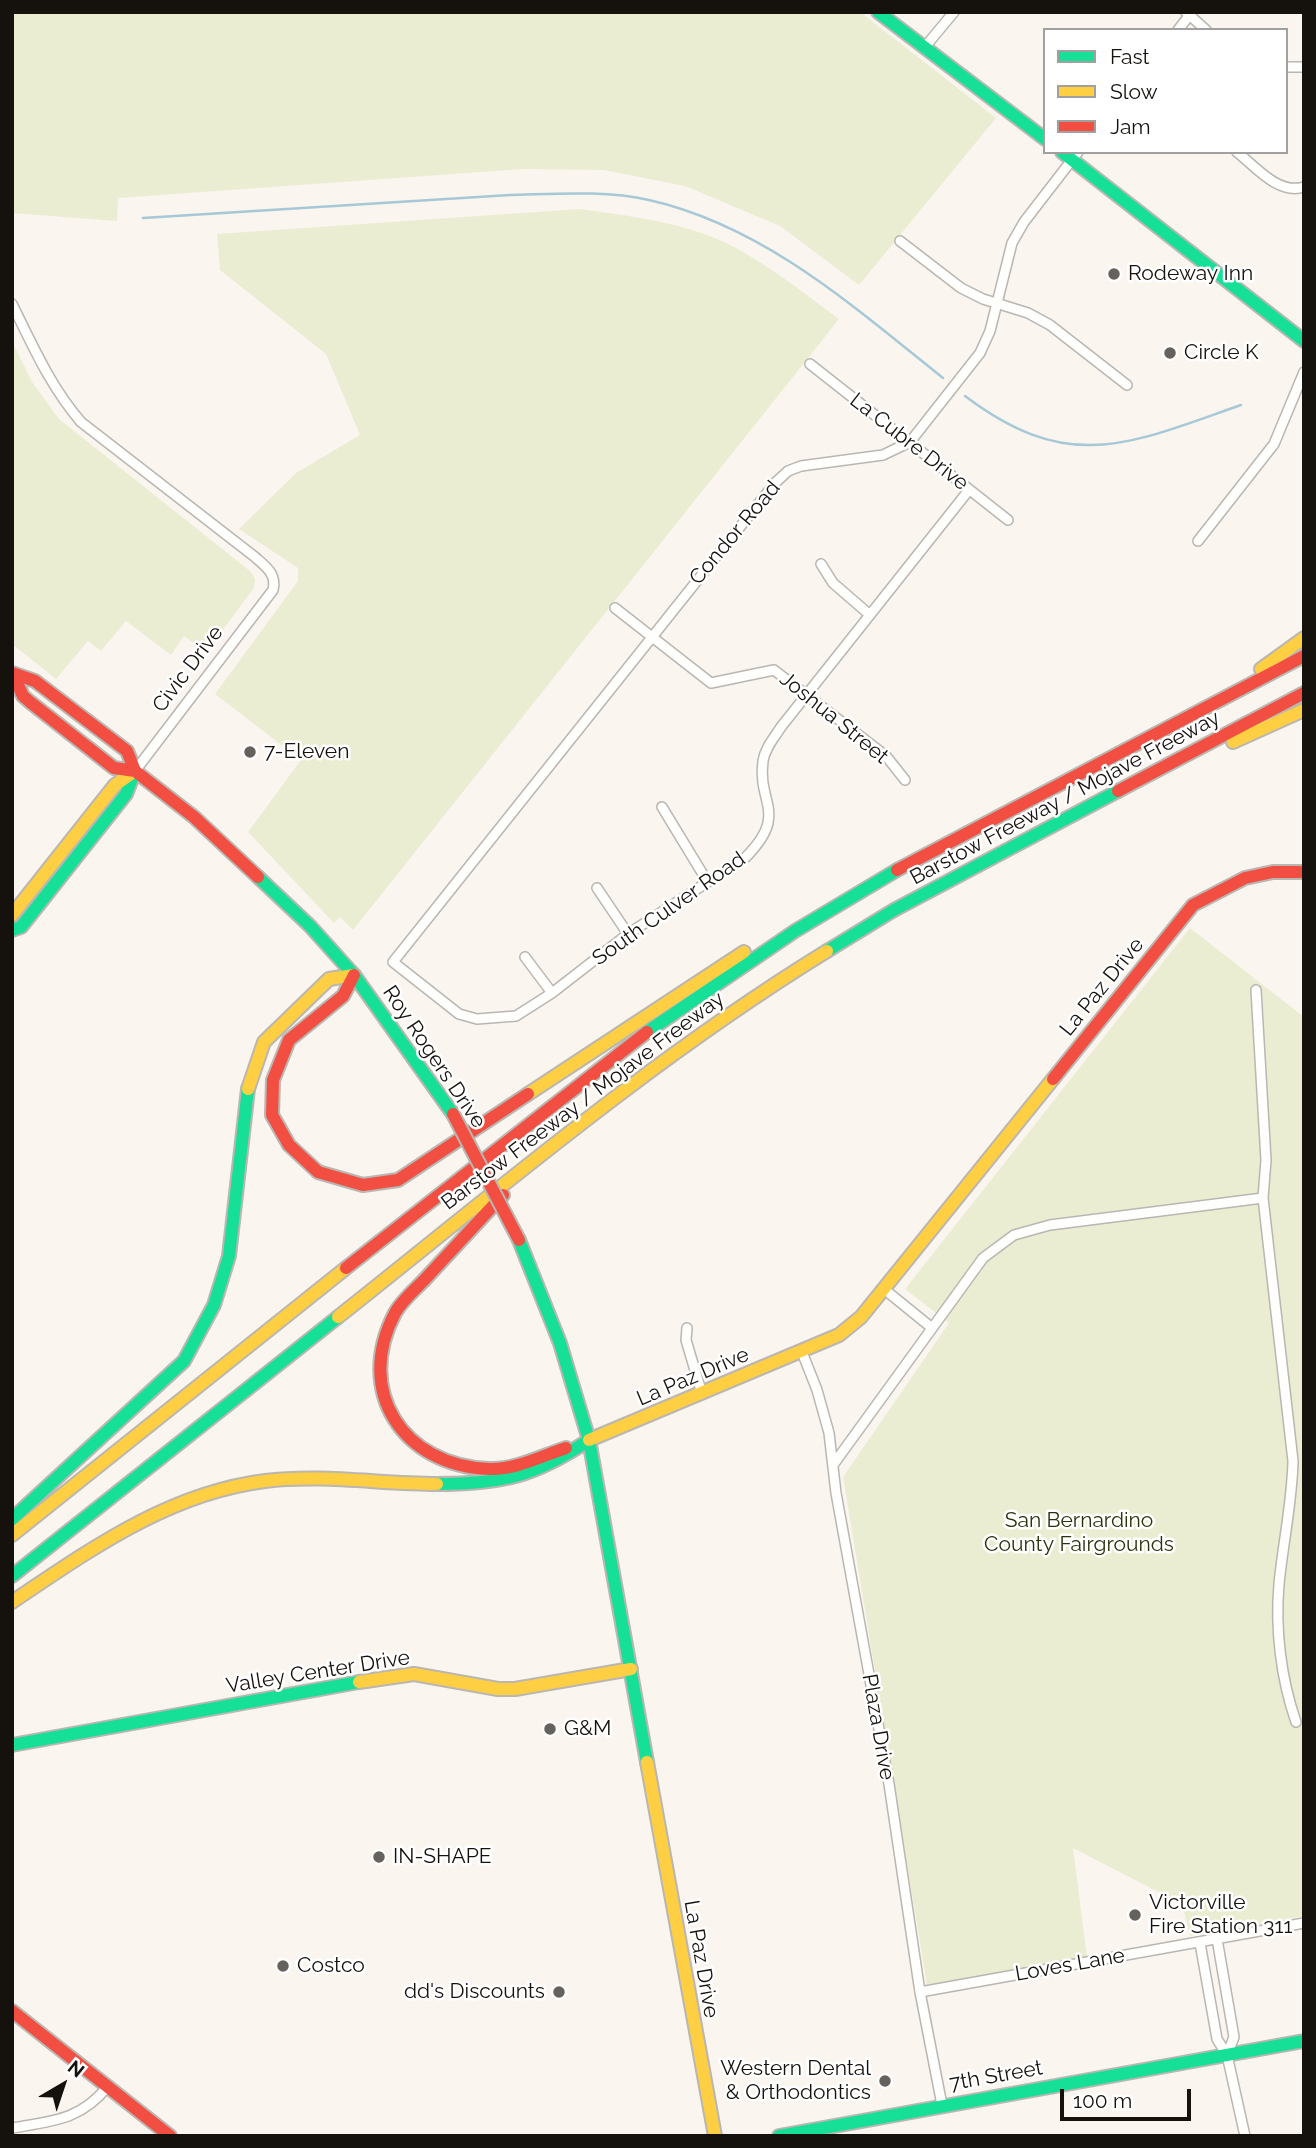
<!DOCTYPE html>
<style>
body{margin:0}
#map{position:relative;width:1316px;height:2148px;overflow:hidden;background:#faf5ef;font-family:Raleway,sans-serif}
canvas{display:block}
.frame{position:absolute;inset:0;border:14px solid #15120e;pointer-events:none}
.legend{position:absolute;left:1043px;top:28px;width:245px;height:126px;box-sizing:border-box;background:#fff;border:2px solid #a1a09f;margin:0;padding:9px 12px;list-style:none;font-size:21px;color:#15120e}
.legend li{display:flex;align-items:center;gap:14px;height:35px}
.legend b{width:35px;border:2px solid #a1a09f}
.north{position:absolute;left:28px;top:2050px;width:70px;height:70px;-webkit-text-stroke:5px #fff;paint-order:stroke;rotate:39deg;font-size:19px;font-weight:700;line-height:28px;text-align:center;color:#15120e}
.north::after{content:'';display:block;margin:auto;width:24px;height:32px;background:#15120e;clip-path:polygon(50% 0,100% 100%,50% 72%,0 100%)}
.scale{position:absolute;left:1060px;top:2089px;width:131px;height:32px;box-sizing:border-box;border:4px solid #15120e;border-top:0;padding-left:9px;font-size:21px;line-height:24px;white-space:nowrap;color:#15120e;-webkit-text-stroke:5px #fff;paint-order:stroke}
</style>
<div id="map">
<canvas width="1316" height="2148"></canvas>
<div class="frame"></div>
<ul class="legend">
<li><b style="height:9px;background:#16e098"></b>Fast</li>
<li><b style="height:9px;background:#ffcf43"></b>Slow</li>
<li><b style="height:9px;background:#f24e42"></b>Jam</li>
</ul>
<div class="north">N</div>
<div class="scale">100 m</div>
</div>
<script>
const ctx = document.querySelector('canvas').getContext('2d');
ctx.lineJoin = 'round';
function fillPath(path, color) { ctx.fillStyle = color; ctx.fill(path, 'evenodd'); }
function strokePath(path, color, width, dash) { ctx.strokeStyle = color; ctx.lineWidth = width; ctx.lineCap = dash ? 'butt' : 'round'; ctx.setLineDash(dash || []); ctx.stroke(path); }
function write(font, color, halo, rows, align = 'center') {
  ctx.font = font + ' Raleway,sans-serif'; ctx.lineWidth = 5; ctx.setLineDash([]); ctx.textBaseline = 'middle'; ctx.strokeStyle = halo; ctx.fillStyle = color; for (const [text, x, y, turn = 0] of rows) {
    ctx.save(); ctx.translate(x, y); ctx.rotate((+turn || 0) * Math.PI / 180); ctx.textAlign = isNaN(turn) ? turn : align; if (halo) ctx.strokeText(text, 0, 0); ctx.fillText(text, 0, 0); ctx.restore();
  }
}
fillPath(new Path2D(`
 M 12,12 L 860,12 L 996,118 L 859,285 L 780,226 L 685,186 L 604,170 L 523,169 L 118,198 L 117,221 L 12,213 Z
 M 580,209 C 623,215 666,220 707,235 C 755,253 798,289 839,319 L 353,930 L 340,917 L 334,923 L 248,832 L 301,760 L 215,694 L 298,581 L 298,568 L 239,529 L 296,473 L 360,435 L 326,354 L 220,270 L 217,234 Z
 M 12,341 L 32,382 L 59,419 L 250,571 L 255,579 L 254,588 L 206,652 L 184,636 L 171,655 L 126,621 L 101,651 L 88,641 L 56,679 L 12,644 Z
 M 1190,928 L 1304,1017 L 1304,1916 L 1190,1936 L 1183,1908 L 1174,1900 L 1073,1848 L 1087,1957 L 927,1985 L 843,1477 L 949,1323 L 905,1289 Z`), '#ebedd2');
strokePath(new Path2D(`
 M 143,218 L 510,195 C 555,194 605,190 649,200 C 764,226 854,307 943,378
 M 965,396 C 1070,475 1129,444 1241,405`), '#a7c8d6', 2.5);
const street = new Path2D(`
 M 1186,12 L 1206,30
 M 1178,30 L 1192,12
 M 924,48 L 954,12
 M 1286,67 L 1304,67
 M 1237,152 C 1256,167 1278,195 1304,187
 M 900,241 L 961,288 L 983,299 L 1028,313 L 1050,325 L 1127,385
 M 12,304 C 33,346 50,386 81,422 L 255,557 C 266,567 277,574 273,590 L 135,771
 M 810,364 L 1008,520
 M 969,490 L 781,727 C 774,738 765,748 763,761 C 757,804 789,813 746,857 L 628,934 L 552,993 L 516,1016 L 477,1019 L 459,1014 L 393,962 L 775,483 L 788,471 L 801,466 L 883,455 L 910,442 L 980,353 L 990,331 L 1012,243 L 1024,222 L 1078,152
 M 1198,541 L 1274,444 L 1304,372
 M 821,564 L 833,583 L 870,615
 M 615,608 L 711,683 L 774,670 L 886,756 L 905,780
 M 662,807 L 707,881
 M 597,888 L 628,934
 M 525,957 L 552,993
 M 1256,990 L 1266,1160 L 1263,1198 L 1293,1461 C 1292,1503 1283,1543 1279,1584 C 1275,1629 1281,1679 1296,1722
 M 884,1289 L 932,1328
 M 687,1328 L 686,1340 L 702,1394
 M 802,1352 L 817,1390 L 829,1433 L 836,1493 L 889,1784 L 920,1992 L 942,2105
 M 833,1465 L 983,1258 L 1014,1235 L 1050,1225 L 1263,1198
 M 1217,1939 L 1234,2037 L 1227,2055
 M 1200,1943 L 1217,2039 L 1227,2055 L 1245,2136
 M 920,1992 L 1304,1923
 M 12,2128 C 53,2121 81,2120 108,2086`);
const fast = new Path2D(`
 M 878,12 L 1045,139
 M 1062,152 L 1304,341
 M 258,877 L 310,926 L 354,975 L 453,1114
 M 12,930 L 21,927 L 126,794 L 135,771
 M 827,951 L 894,910 L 1118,791
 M 647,1032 L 795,931 L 897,870
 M 519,1240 L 560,1343 L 589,1440 L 647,1762
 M 437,1484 C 502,1484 535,1476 589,1440
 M 12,1519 L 184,1361 L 214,1305 L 229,1256 L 248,1089
 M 12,1576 L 338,1317
 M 12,1745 L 359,1682
 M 779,2136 L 1304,2041`);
const slow = new Path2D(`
 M 1261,669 L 1304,638
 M 1233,742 L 1304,710
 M 12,915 L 115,785 L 135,771
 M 248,1089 L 264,1042 L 329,979 L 354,975
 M 528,1094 L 744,952
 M 338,1317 C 498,1190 653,1058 827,951
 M 589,1440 L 839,1335 L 861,1317 L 1053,1079
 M 12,1535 L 346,1268
 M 12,1602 C 91,1549 169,1493 265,1481 C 322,1474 380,1484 437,1484
 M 359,1682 L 414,1674 L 498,1689 L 515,1689 L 631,1669
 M 647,1762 L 715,2136`);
const jam = new Path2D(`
 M 12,673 L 35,681 L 127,751 L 135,771
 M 13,674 L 23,696 L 30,702 L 114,768 L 135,771 L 194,817 L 258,877
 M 1118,791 L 1304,693
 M 897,870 L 1304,656
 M 354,975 L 343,996 L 289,1040 L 273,1080 L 272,1115 L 289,1145 L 318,1172 L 363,1185 L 398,1180 L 528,1094
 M 1053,1079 L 1193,905 L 1245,878 L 1273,872 L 1304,872
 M 503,1195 C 478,1222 452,1250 427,1277 C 417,1288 402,1300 395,1313 C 354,1391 403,1466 489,1469 C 515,1470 542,1456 566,1448
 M 346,1268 L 647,1032
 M 12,2011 L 170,2136`);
strokePath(street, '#bab6b1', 12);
strokePath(fast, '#bab6b1', 16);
strokePath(slow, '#bab6b1', 16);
strokePath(jam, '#bab6b1', 16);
strokePath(street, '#fefefd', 9);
strokePath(fast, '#16e098', 12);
strokePath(slow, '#ffcf43', 12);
strokePath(jam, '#f24e42', 12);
const jamBridge = new Path2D(`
 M 453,1114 L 519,1240`);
strokePath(jamBridge, '#bab6b1', 16, []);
strokePath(jamBridge, '#f24e42', 12);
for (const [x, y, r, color] of [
 [1114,274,7,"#65615d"],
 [1170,353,7,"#65615d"],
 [250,752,7,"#65615d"],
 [550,1729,7,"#65615d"],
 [379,1857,7,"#65615d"],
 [1135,1915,7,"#65615d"],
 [283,1966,7,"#65615d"],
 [559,1992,7,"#65615d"],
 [885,2081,7,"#65615d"]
]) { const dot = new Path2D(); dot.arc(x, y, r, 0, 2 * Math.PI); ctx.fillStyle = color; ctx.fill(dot); strokePath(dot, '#fff', 2.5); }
write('21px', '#15120e', '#fff', [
 ["Rodeway Inn",1128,274],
 ["Circle K",1184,353],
 ["7-Eleven",264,752],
 ["G&M",564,1729],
 ["IN-SHAPE",393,1857],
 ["Victorville",1149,1903],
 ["Fire Station 311",1149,1927],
 ["Costco",297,1966],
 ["dd's Discounts",545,1992,"right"],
 ["Western Dental",871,2069,"right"],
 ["& Orthodontics",871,2093,"right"]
], 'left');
write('21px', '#15120e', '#fff', [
 ["La Cubre Drive",909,442,38],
 ["Condor Road",735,533,-50],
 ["Civic Drive",188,669,-53],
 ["Joshua Street",834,718,39],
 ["Barstow Freeway / Mojave Freeway",1065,798,-28],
 ["South Culver Road",669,909,-35],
 ["La Paz Drive",1102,987,-51],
 ["Roy Rogers Drive",434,1057,56],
 ["Barstow Freeway / Mojave Freeway",583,1101,-37],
 ["La Paz Drive",693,1377,-23],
 ["Valley Center Drive",318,1672,-9],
 ["Plaza Drive",878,1727,80],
 ["La Paz Drive",701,1959,80],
 ["Loves Lane",1070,1965,-10],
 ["7th Street",996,2076,-10]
]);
write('21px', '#2d320e', '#fff', [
 ["San Bernardino",1079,1521],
 ["County Fairgrounds",1079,1545]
]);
</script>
